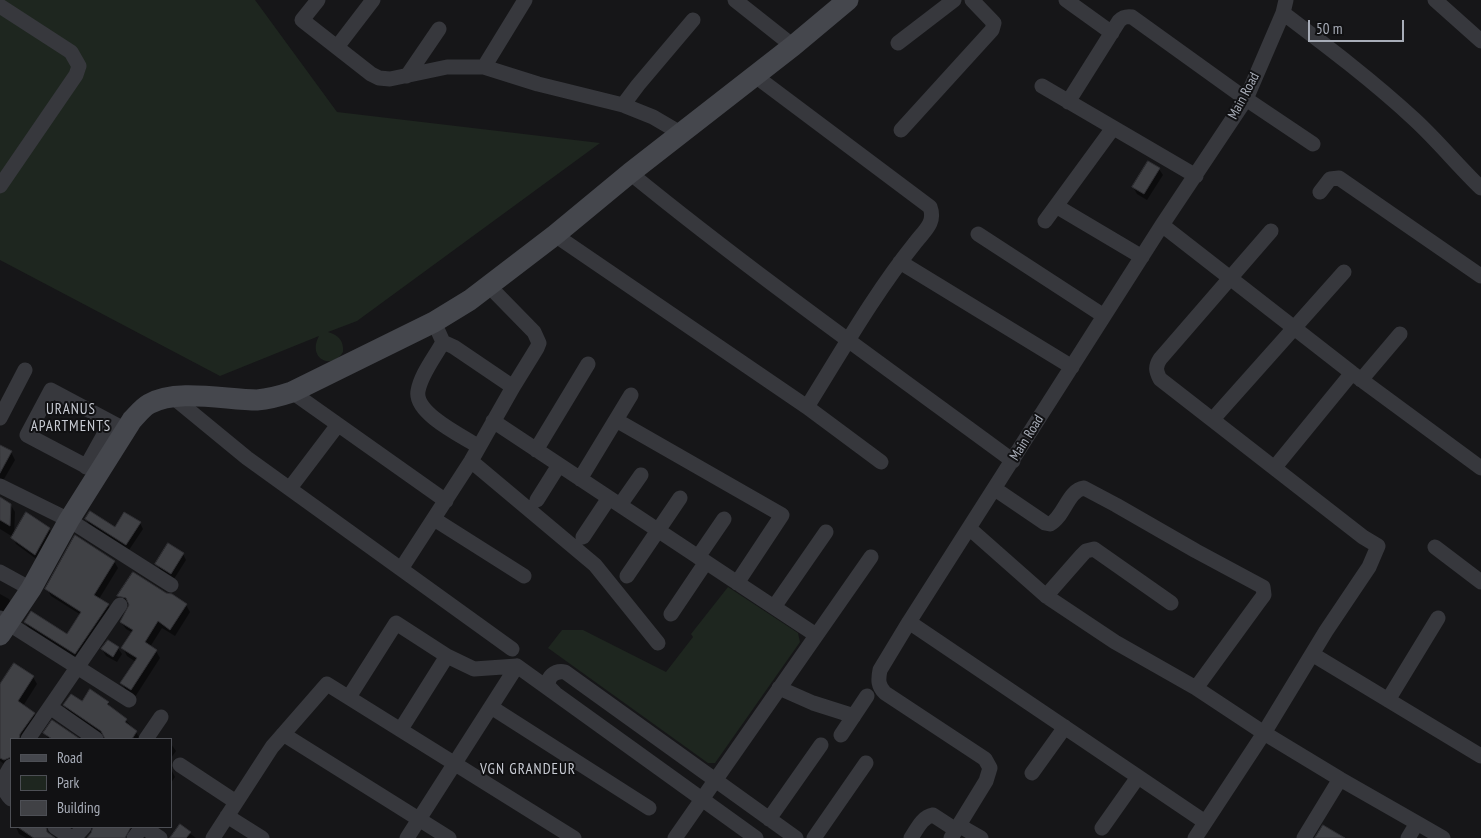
<!DOCTYPE html>
<style>
body{margin:0}
#map{position:relative;width:1481px;height:838px;overflow:hidden;background:#161618;font-family:"PT Sans Narrow",sans-serif}
canvas{display:block}
.legend{position:absolute;left:10px;top:738px;width:162px;height:90px;box-sizing:border-box;background:#111113;border:1px solid #4d4f55;margin:0;padding:6px 9px;list-style:none;font-size:15px;color:#a8adb8}
.legend li{display:flex;align-items:center;gap:10px;height:25px}
.legend b{width:25px;border:1px solid #4d4f55}
.scale{position:absolute;left:1308px;top:20px;width:96px;height:22px;box-sizing:border-box;border:2px solid #a8adb8;border-top:0;padding-left:6px;font-size:15px;line-height:18px;white-space:nowrap;color:#a8adb8;-webkit-text-stroke:4px #111113;paint-order:stroke}
</style>
<div id="map">
<canvas width="1481" height="838"></canvas>
<ul class="legend">
<li><b style="height:6px;background:#45474d"></b>Road</li>
<li><b style="height:14px;background:#1e261f"></b>Park</li>
<li><b style="height:14px;background:#404145"></b>Building</li>
</ul>
<div class="scale">50 m</div>
</div>
<script>
const ctx = document.querySelector('canvas').getContext('2d');
ctx.lineJoin = 'round';
function fillPath(path, color) { ctx.fillStyle = color; ctx.fill(path, 'evenodd'); }
function strokePath(path, color, width, dash) { ctx.strokeStyle = color; ctx.lineWidth = width; ctx.lineCap = dash ? 'butt' : 'round'; ctx.setLineDash(dash || []); ctx.stroke(path); }
function write(font, color, halo, rows, align = 'center') {
  ctx.font = font + ' "PT Sans Narrow",sans-serif'; ctx.lineWidth = 4; ctx.setLineDash([]); ctx.textBaseline = 'middle'; ctx.strokeStyle = halo; ctx.fillStyle = color; for (const [text, x, y, turn = 0] of rows) {
    ctx.save(); ctx.translate(x, y); ctx.rotate((+turn || 0) * Math.PI / 180); ctx.textAlign = isNaN(turn) ? turn : align; if (halo) ctx.strokeText(text, 0, 0); ctx.fillText(text, 0, 0); ctx.restore();
  }
}
fillPath(new Path2D(`
 M 0,0 L 255,0 L 337,112 L 600,143 L 357,321 L 328,332 C 338,335 344,340 343,352 C 331,371 307,358 319,336 L 220,376 L 0,260 Z
 M 728,587 L 798,633 L 800,642 L 715,763 L 708,763 L 548,648 L 562,630 L 583,630 L 666,672 L 693,637 L 691,634 Z`), '#1e261f');
fillPath(new Path2D(`
 M 1159,169 L 1163,175 L 1147,200 L 1137,194 L 1133,187 Z
 M 0,446 L 11,452 L 15,460 L 0,486 Z
 M 0,498 L 10,504 L 15,512 L 14,536 L 49,529 L 53,535 L 39,561 L 16,544 L 13,537 L 0,529 Z
 M 125,514 L 140,523 L 143,529 L 129,550 L 89,524 L 86,519 L 116,528 Z
 M 183,554 L 186,560 L 174,579 L 160,570 L 157,564 Z
 M 114,561 L 118,568 L 99,599 L 108,605 L 112,612 L 79,660 L 29,629 L 25,622 L 68,636 L 81,615 L 51,596 L 47,589 Z
 M 0,594 L 9,599 L 14,609 L 0,621 Z
 M 165,594 L 186,605 L 190,612 L 175,636 L 162,628 L 150,647 L 156,651 L 160,658 L 135,697 L 126,691 L 122,683 L 136,662 L 127,656 L 123,648 L 133,633 L 126,629 L 121,622 L 131,605 L 123,603 L 119,596 Z
 M 108,641 L 118,648 L 122,654 L 117,662 L 106,656 L 102,649 Z
 M 33,677 L 37,684 L 23,706 L 34,714 L 38,720 L 25,739 L 11,739 L 11,765 L 8,767 L 0,761 L 0,683 L 2,684 Z
 M 82,702 L 108,703 L 111,709 L 126,720 L 140,738 L 106,739 L 106,738 L 68,711 L 64,705 Z
 M 53,722 L 78,739 L 48,739 L 45,733 Z
 M 171,744 L 176,751 L 171,758 Z
 M 171,769 L 175,777 L 171,783 Z
 M 180,826 L 196,838 L 172,838 Z
 M 16,827 L 44,827 L 52,838 L 26,838 L 19,834 Z
 M 94,827 L 140,827 L 130,838 L 88,838 L 95,829 Z`), '#0007');
const building = new Path2D(`
 M 1148,161 L 1160,168 L 1144,194 L 1132,187 Z
 M 0,445 L 12,451 L 0,473 Z
 M 0,497 L 11,504 L 10,526 L 0,520 Z
 M 90,511 L 115,527 L 124,512 L 141,522 L 126,545 L 85,519 Z
 M 26,512 L 50,528 L 35,555 L 11,538 Z
 M 75,535 L 115,561 L 94,595 L 109,604 L 75,654 L 24,622 L 31,611 L 67,634 L 81,612 L 45,589 Z
 M 168,543 L 184,553 L 171,574 L 155,564 Z
 M 133,572 L 166,593 L 172,594 L 187,604 L 170,630 L 158,621 L 145,642 L 157,650 L 131,690 L 120,683 L 137,658 L 121,648 L 133,630 L 120,622 L 129,605 L 126,598 L 117,596 Z
 M 108,640 L 119,647 L 113,657 L 101,649 Z
 M 14,663 L 34,676 L 18,701 L 35,713 L 20,734 L 19,739 L 11,739 L 11,757 L 4,760 L 0,758 L 0,684 Z
 M 90,689 L 109,702 L 107,704 L 127,719 L 125,722 L 137,731 L 132,739 L 105,739 L 101,731 L 63,705 L 71,694 L 82,701 Z
 M 52,720 L 80,739 L 52,739 L 43,733 Z
 M 180,824 L 191,832 L 186,838 L 170,838 Z
 M 1323,825 L 1345,838 L 1315,838 Z
 M 18,827 L 46,827 L 47,832 L 55,838 L 34,838 Z
 M 93,827 L 131,827 L 125,838 L 87,838 L 91,833 Z`);
fillPath(building, '#404145');
strokePath(building, '#303034', 1);
strokePath(new Path2D(`
 M 318,0 L 302,20 L 371,74 L 379,78 L 390,79 L 447,67 L 484,67 L 538,84 L 623,105 L 653,117 L 682,134
 M 735,0 L 793,46
 M 1066,0 L 1112,33
 M 1435,0 L 1481,41
 M 0,6 L 71,52 L 79,66 L 76,75 L 0,186
 M 1283,13 C 1328,47 1373,81 1414,119 C 1438,141 1458,166 1481,188
 M 898,43 L 954,0
 M 337,47 L 373,0
 M 484,67 L 525,0
 M 754,75 L 930,207 C 936,223 924,231 915,243 C 874,294 842,351 807,407
 M 407,76 L 439,29
 M 1042,86 L 1196,176
 M 1068,102 L 1119,21 C 1123,17 1126,16 1132,17 L 1246,99 L 1313,144
 M 623,105 L 638,85 L 693,20
 M 901,130 L 992,30 L 994,23 L 972,0
 M 630,173 C 754,274 884,366 1013,461
 M 1320,192 L 1330,179 L 1339,178 L 1481,276
 M 1056,206 L 1142,257
 M 1045,221 L 1113,128
 M 1162,225 L 1352,373 L 1481,468
 M 978,234 L 1104,316
 M 555,235 L 807,407 L 881,462
 M 900,262 L 1072,367
 M 434,322 L 443,342 C 435,357 421,374 418,391 C 414,413 462,436 478,446
 M 443,342 L 454,347 L 513,387
 M 1361,380 L 1400,334
 M 292,392 L 446,501
 M 174,398 L 247,458 L 512,649
 M 0,418 L 25,370
 M 1213,419 L 1344,272
 M 616,420 L 782,515 L 737,583
 M 493,421 L 816,635
 M 536,450 L 588,364
 M 471,461 L 595,565 L 658,643
 M 86,467 L 111,422
 M 1275,467 L 1352,373
 M 99,473 L 27,435 L 51,390 L 126,430
 M 580,479 L 631,395
 M 0,486 L 69,520 L 171,585
 M 290,488 L 337,426
 M 995,489 L 1045,523 L 1050,524 C 1064,517 1068,490 1084,488 L 1116,505 L 1196,551 L 1263,587 L 1264,595 L 1258,603 L 1196,688
 M 537,500 L 559,465
 M 620,505 L 641,475
 M 434,519 L 524,576
 M 969,528 L 1046,596 L 1115,642 L 1196,688 L 1264,733 L 1340,779 L 1417,823 L 1408,838
 M 583,537 L 609,498
 M 1435,547 L 1481,582
 M 698,557 L 724,519
 M 401,569 L 471,461 L 513,387 L 537,348 L 539,343 L 534,332 L 489,286
 M 0,572 L 31,589
 M 627,576 L 680,498
 M 1046,596 L 1082,555 L 1086,551 L 1094,549 L 1171,603
 M 774,607 L 826,532
 M 671,614 L 706,562
 M 0,618 L 129,700
 M 909,622 L 1205,822
 M 1312,654 L 1481,756
 M 779,688 L 813,703 L 854,716
 M 555,693 L 549,687 C 546,677 555,670 565,672 L 796,838
 M 349,697 L 396,623 L 447,656 L 474,669 L 517,666 L 756,838
 M 1388,700 L 1438,618
 M 50,707 L 96,739
 M 491,707 L 649,808
 M 401,729 L 447,656
 M 283,734 L 449,838
 M 841,735 L 867,696
 M 28,739 L 120,605
 M 146,739 L 161,717
 M 180,765 L 236,802
 M 11,766 C 2,780 0,787 11,799
 M 1032,773 L 1065,727
 M 227,816 L 262,838
 M 769,819 L 821,745
 M 1417,823 L 1443,838
 M 960,826 L 981,838
 M 55,827 L 72,838
 M 143,827 L 160,838
 M 1102,828 L 1138,777
 M 74,838 L 84,827
 M 134,838 L 142,827
 M 213,838 L 272,747 L 327,684 L 574,838
 M 407,838 L 517,666
 M 675,838 L 871,557
 M 814,838 L 866,763
 M 911,838 C 917,829 922,817 933,815 L 956,830
 M 951,838 L 986,781 L 990,768 L 985,759 L 885,693 C 878,686 878,680 880,670 L 909,622 L 1162,225 L 1246,99 L 1283,13 L 1286,0
 M 1195,838 L 1264,733 L 1326,631 L 1369,567 L 1378,546 L 1363,537 L 1160,379 C 1156,371 1155,367 1160,359 L 1271,231
 M 1304,838 L 1340,779`), '#37383d', 15);
strokePath(new Path2D(`
 M 0,635 L 31,589 L 69,520 L 132,420 C 137,415 142,408 149,404 C 177,388 226,400 257,400 C 269,399 280,396 292,392 L 434,322 L 470,300 L 555,235 L 630,173 L 793,46 L 848,0`), '#45474d', 21);
write('14px', '#a8adb8', '#111113', [
 ["Main Road",1244,96,-62],
 ["Main Road",1027,438,-58]
]);
ctx.letterSpacing = '1px';
write('15px', '#c9ccd4', '#111113', [
 ["URANUS",71,410],
 ["APARTMENTS",71,427],
 ["VGN GRANDEUR",528,770]
]);
ctx.letterSpacing = '0px';
</script>
